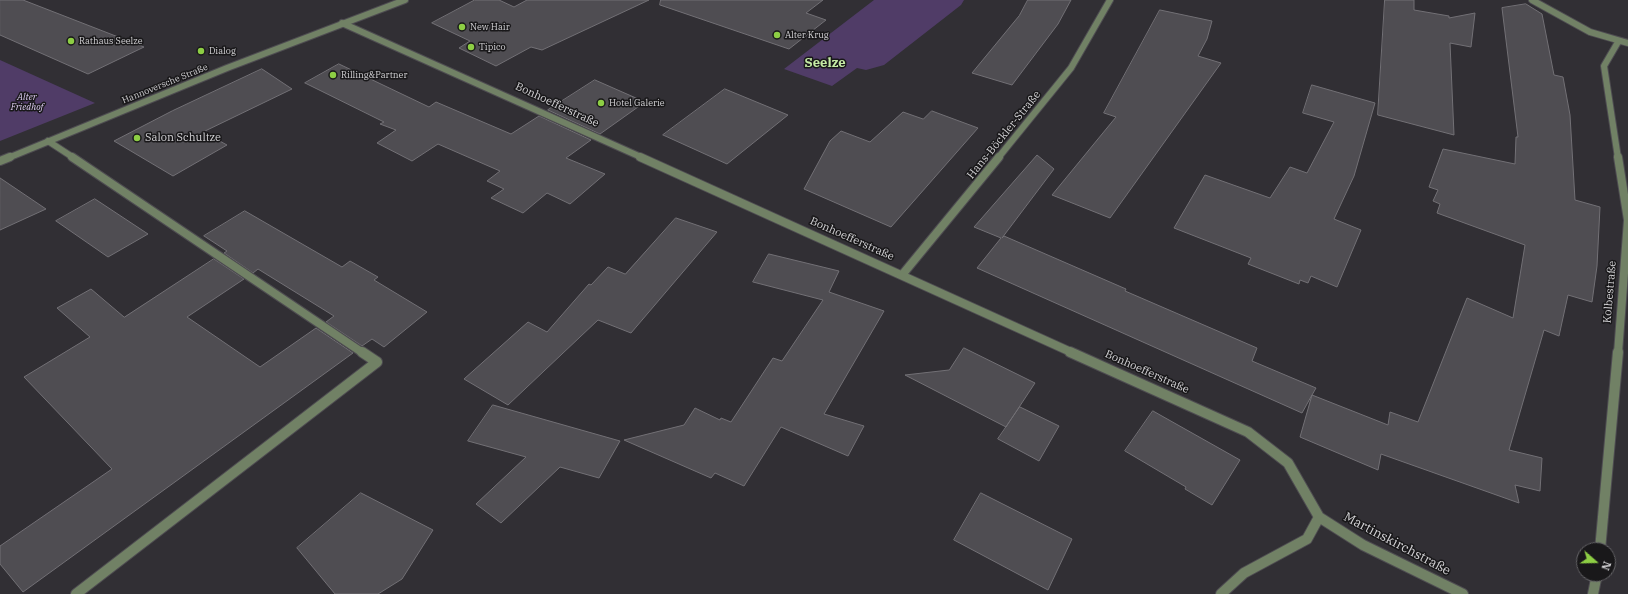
<!DOCTYPE html>
<meta charset="utf-8">
<style>
body{margin:0}
#map{position:relative;width:1628px;height:594px;overflow:hidden;background:#312f34;font-family:"IBM Plex Serif",serif}
canvas{display:block}
.north{position:absolute;left:1576px;top:542px;width:40px;height:40px;box-sizing:border-box;background:#19181a;border:1px solid #636265;border-radius:50%;rotate:110deg;font-size:11px;font-weight:700;line-height:16px;text-align:center;color:#d3d2d5}
.north::after{content:'';display:block;margin:auto;width:14px;height:18px;background:#8dce44;clip-path:polygon(50% 0,100% 100%,50% 72%,0 100%)}
</style>
<div id="map">
<canvas width="1628" height="594"></canvas>
<div class="north">N</div>
</div>
<script>
const ctx = document.querySelector('canvas').getContext('2d');
ctx.lineJoin = 'round';
function fillPath(path, color) { ctx.fillStyle = color; ctx.fill(path, 'evenodd'); }
function strokePath(path, color, width, dash) { ctx.strokeStyle = color; ctx.lineWidth = width; ctx.lineCap = dash ? 'butt' : 'round'; ctx.setLineDash(dash || []); ctx.stroke(path); }
function write(font, color, halo, rows, align = 'center') {
  ctx.font = font + ' "IBM Plex Serif",serif'; ctx.lineWidth = 3; ctx.setLineDash([]); ctx.textBaseline = 'middle'; ctx.strokeStyle = halo; ctx.fillStyle = color; for (const [text, x, y, turn = 0] of rows) {
    ctx.save(); ctx.translate(x, y); ctx.rotate((+turn || 0) * Math.PI / 180); ctx.textAlign = isNaN(turn) ? turn : align; if (halo) ctx.strokeText(text, 0, 0); ctx.fillText(text, 0, 0); ctx.restore();
  }
}
fillPath(new Path2D(`
 M 874,0 L 964,0 L 961,5 L 884,65 L 866,70 L 857,68 L 832,86 L 784,69 Z
 M 0,60 L 95,103 L 0,141 Z`), '#503c67');
const building = new Path2D(`
 M 0,0 L 23,0 L 144,47 L 88,74 L 0,35 Z
 M 475,0 L 499,0 L 514,7 L 527,0 L 649,0 L 542,50 L 531,47 L 496,66 L 459,48 L 470,41 L 432,23 Z
 M 661,0 L 823,0 L 806,13 L 826,20 L 789,49 L 660,5 Z
 M 1028,0 L 1071,0 L 1058,24 L 1012,85 L 972,73 L 1019,16 Z
 M 1385,0 L 1414,0 L 1414,10 L 1449,16 L 1449,18 L 1475,13 L 1471,47 L 1450,43 L 1454,135 L 1378,115 Z
 M 1526,4 L 1542,14 L 1554,75 L 1563,77 L 1570,115 L 1575,200 L 1600,207 L 1597,266 L 1592,302 L 1568,295 L 1559,336 L 1544,330 L 1509,450 L 1542,458 L 1540,491 L 1515,485 L 1519,503 L 1381,454 L 1378,470 L 1300,437 L 1312,395 L 1302,413 L 977,268 L 1001,238 L 974,227 L 1037,155 L 1054,169 L 1002,238 L 1004,236 L 1126,289 L 1125,291 L 1257,348 L 1252,361 L 1316,388 L 1312,395 L 1388,425 L 1390,412 L 1418,422 L 1467,298 L 1513,318 L 1525,245 L 1437,213 L 1440,204 L 1433,201 L 1438,190 L 1429,187 L 1443,149 L 1515,164 L 1516,137 L 1518,137 L 1502,8 Z
 M 1160,10 L 1212,21 L 1207,39 L 1198,56 L 1221,63 L 1110,218 L 1052,195 L 1116,117 L 1104,113 Z
 M 339,64 L 429,107 L 436,102 L 511,134 L 539,116 L 591,140 L 566,158 L 605,174 L 570,204 L 547,193 L 523,213 L 491,198 L 504,189 L 487,181 L 500,171 L 438,144 L 412,161 L 377,143 L 396,130 L 380,124 L 384,122 L 305,83 Z
 M 262,69 L 292,89 L 203,132 L 227,145 L 173,176 L 114,141 L 172,111 Z
 M 595,80 L 645,102 L 600,134 L 548,110 Z
 M 1312,85 L 1375,103 L 1354,176 L 1334,219 L 1361,230 L 1337,287 L 1311,276 L 1308,283 L 1300,280 L 1299,284 L 1248,264 L 1251,258 L 1174,228 L 1205,175 L 1270,198 L 1290,167 L 1307,173 L 1334,122 L 1303,113 Z
 M 725,89 L 788,115 L 727,164 L 663,135 Z
 M 932,111 L 978,128 L 891,227 L 804,189 L 830,141 L 841,131 L 870,142 L 903,112 L 923,119 Z
 M 0,178 L 46,209 L 0,230 Z
 M 95,199 L 148,234 L 108,257 L 56,221 Z
 M 245,211 L 342,267 L 350,261 L 378,277 L 374,280 L 427,312 L 384,347 L 372,339 L 362,346 L 326,322 L 334,316 L 258,269 L 253,273 L 224,253 L 227,251 L 204,236 Z
 M 676,218 L 717,232 L 631,333 L 598,320 L 508,405 L 464,379 L 528,322 L 547,332 L 589,284 L 591,285 L 608,267 L 625,274 Z
 M 769,254 L 839,271 L 829,292 L 884,311 L 824,414 L 864,426 L 848,456 L 781,427 L 744,486 L 715,473 L 711,478 L 624,440 L 684,425 L 695,408 L 720,420 L 721,418 L 731,422 L 773,358 L 782,361 L 823,300 L 753,282 Z
 M 214,259 L 244,279 L 187,317 L 260,367 L 316,328 L 353,353 L 23,592 L 0,564 L 0,546 L 112,469 L 24,377 L 90,337 L 57,308 L 91,289 L 124,317 Z
 M 964,348 L 1035,383 L 1006,427 L 905,375 L 949,370 Z
 M 493,405 L 620,441 L 599,478 L 560,467 L 501,523 L 476,504 L 526,457 L 468,441 Z
 M 1020,407 L 1059,426 L 1039,461 L 998,439 Z
 M 1153,411 L 1240,460 L 1212,505 L 1185,489 L 1186,487 L 1125,451 Z
 M 361,493 L 433,530 L 402,579 L 378,594 L 335,594 L 297,548 Z
 M 981,493 L 1072,539 L 1048,590 L 954,540 Z`);
fillPath(building, '#4f4d52');
strokePath(building, '#727075', 1);
const serviceFar2 = new Path2D(`
 M 48,141 L 74,158`);
const serviceFar1 = new Path2D(`
 M 72,157 L 363,353`);
const service = new Path2D(`
 M 76,594 L 377,362 L 362,352`);
const minorFar2 = new Path2D(`
 M 1532,0 L 1590,32 L 1628,43
 M 342,23 L 643,158
 M 1618,42 L 1604,66 L 1618,158
 M 998,158 L 1071,68 L 1110,0`);
const minorFar1 = new Path2D(`
 M 640,157 L 1073,353
 M 902,275 L 999,157
 M 1618,353 L 1628,220 L 1618,157`);
const minor = new Path2D(`
 M 1070,352 L 1248,432 L 1288,463 L 1319,517 L 1363,545 L 1463,594
 M 1600,550 L 1618,352
 M 1221,594 L 1244,573 L 1307,539 L 1319,517
 M 1593,594 L 1597,574`);
const tertiaryFar1 = new Path2D(`
 M 8,158 L 227,68 L 405,0`);
const tertiary = new Path2D(`
 M 0,161 L 10,157`);
strokePath(serviceFar2, '#4e4c51', 8);
strokePath(serviceFar1, '#4e4c51', 10);
strokePath(service, '#4e4c51', 12);
strokePath(minorFar2, '#4e4c51', 8);
strokePath(minorFar1, '#4e4c51', 10);
strokePath(minor, '#4e4c51', 12);
strokePath(tertiaryFar1, '#4e4c51', 8);
strokePath(tertiary, '#4e4c51', 10);
strokePath(serviceFar2, '#718165', 6);
strokePath(serviceFar1, '#718165', 8);
strokePath(service, '#718165', 10);
strokePath(minorFar2, '#718165', 6);
strokePath(minorFar1, '#718165', 8);
strokePath(minor, '#718165', 10);
strokePath(tertiaryFar1, '#718165', 6);
strokePath(tertiary, '#718165', 8);
for (const [x, y, r, color] of [
 [462,27,4,"#8dce44"],
 [777,35,4,"#8dce44"],
 [71,41,4,"#8dce44"],
 [471,47,4,"#8dce44"],
 [201,51,4,"#8dce44"],
 [333,75,4,"#8dce44"],
 [601,103,4,"#8dce44"],
 [137,138,4,"#8dce44"]
]) { const dot = new Path2D(); dot.arc(x, y, r, 0, 2 * Math.PI); ctx.fillStyle = color; ctx.fill(dot); strokePath(dot, '#19181a', 1.5); }
write('9px', '#d3d2d5', '#19181a', [
 ["New Hair",470,27],
 ["Alter Krug",785,35],
 ["Rathaus Seelze",79,41],
 ["Tipico",479,47],
 ["Dialog",209,51],
 ["Rilling&Partner",341,75],
 ["Hotel Galerie",609,103]
], 'left');
write('9px', '#d3d2d5', '#19181a', [
 ["Hannoversche Straße",165,84,-22]
]);
write('italic 9px', '#dfcef3', '#19181a', [
 ["Alter",27,97],
 ["Friedhof",27,107]
]);
write('11px', '#d3d2d5', '#19181a', [
 ["Bonhoefferstraße",557,105,25],
 ["Hans-Böckler-Straße",1004,135,-51],
 ["Bonhoefferstraße",852,239,24],
 ["Kolbestraße",1610,292,-85],
 ["Bonhoefferstraße",1147,372,24]
]);
write('11px', '#d3d2d5', '#19181a', [
 ["Salon Schultze",145,138]
], 'left');
write('bold 13px', '#c5eba5', '#19181a', [
 ["Seelze",825,63]
]);
write('13px', '#d3d2d5', '#19181a', [
 ["Martinskirchstraße",1397,544,28]
]);
</script>
